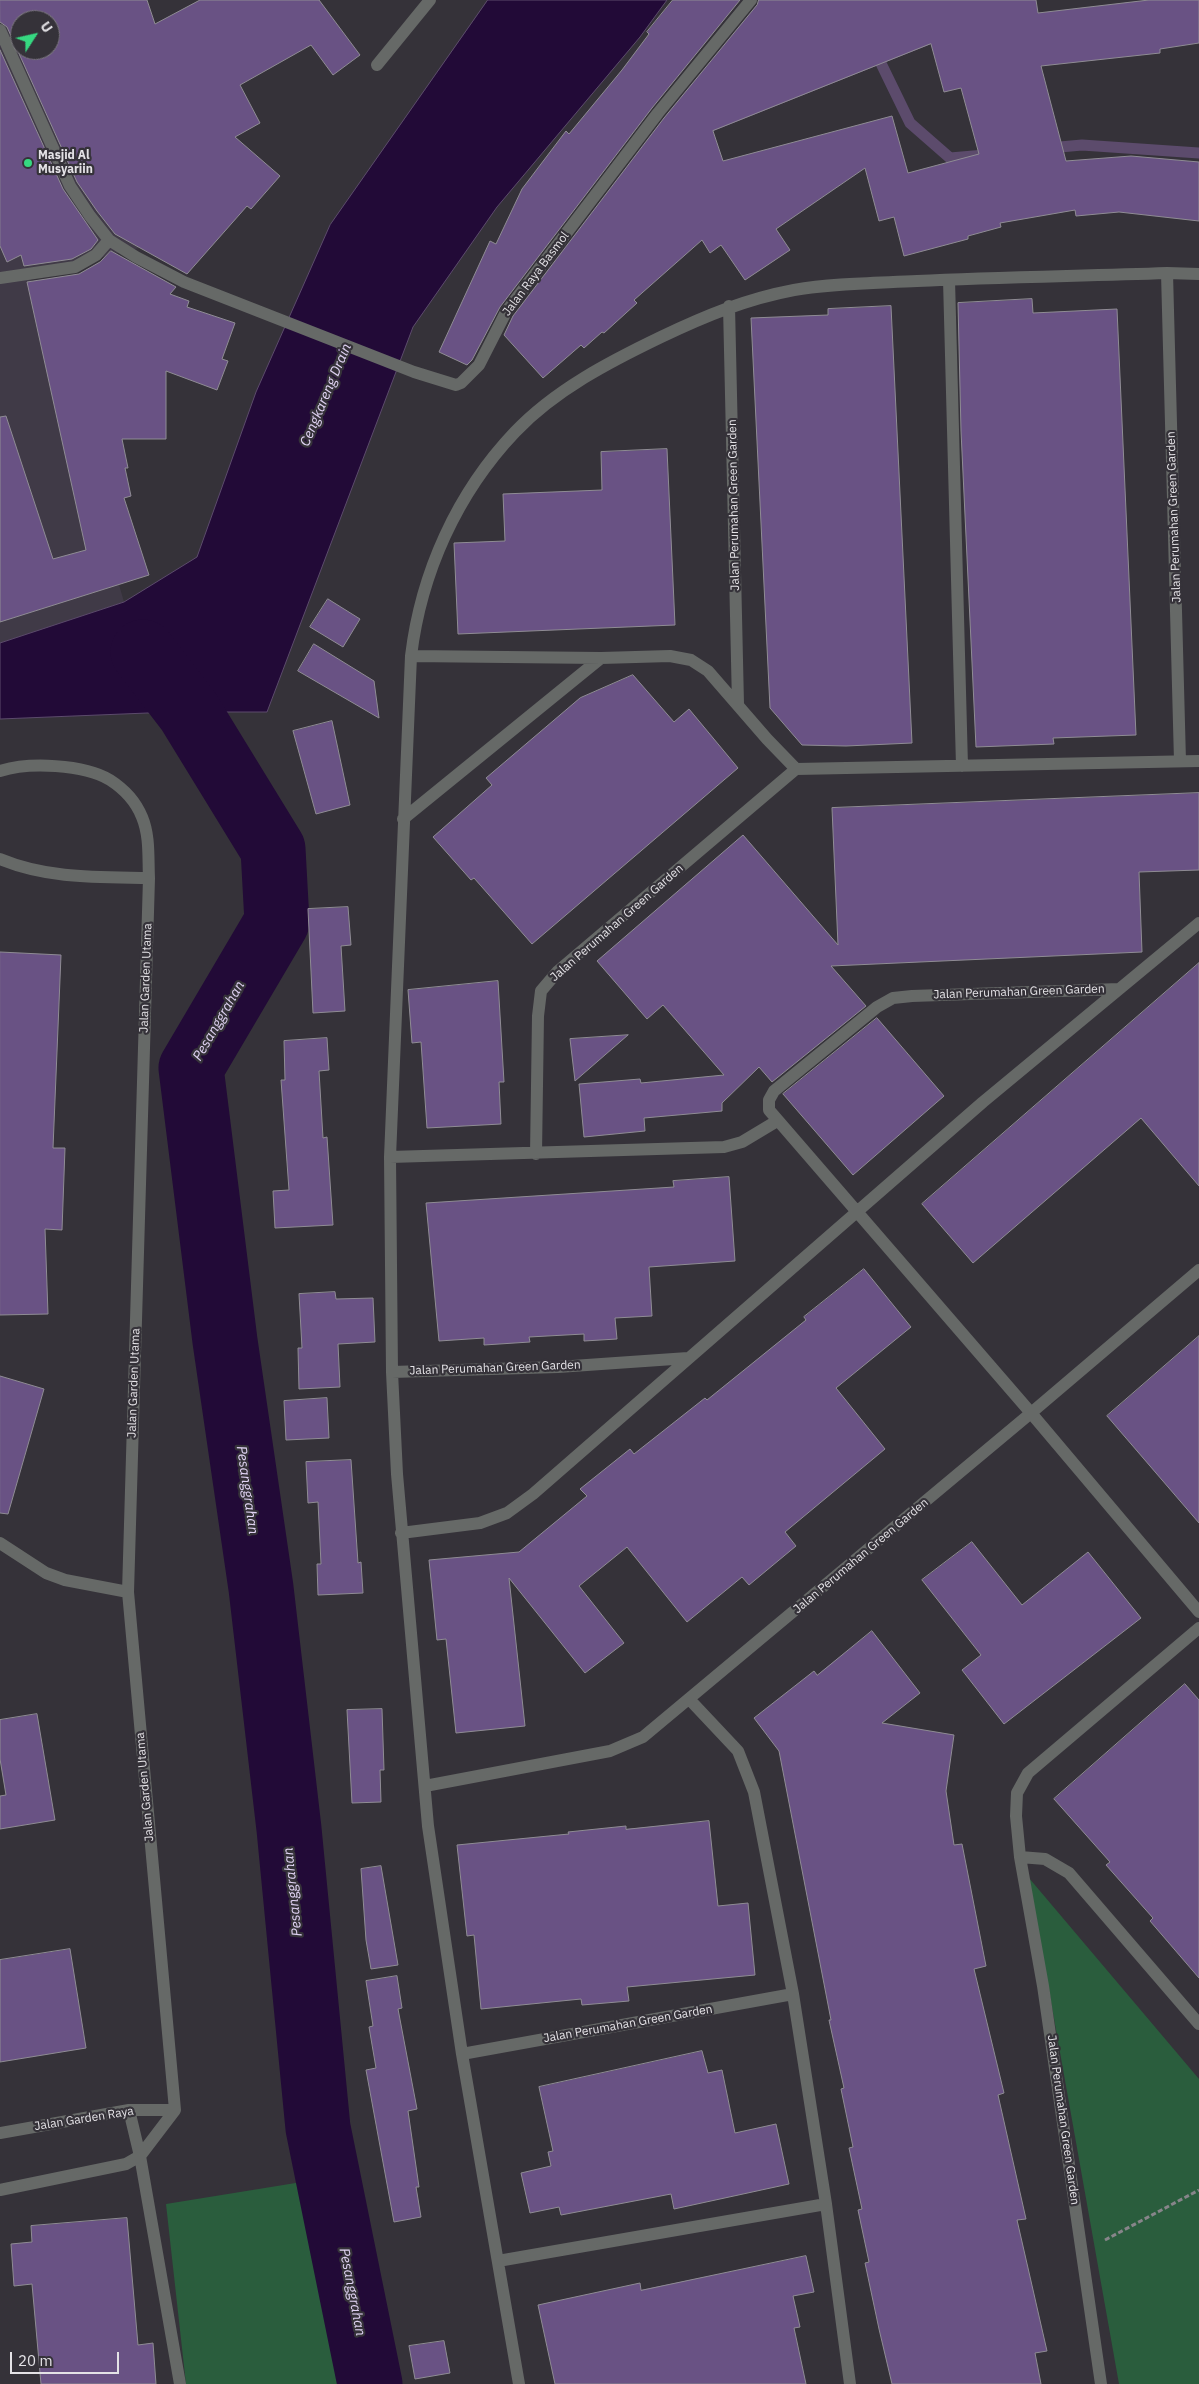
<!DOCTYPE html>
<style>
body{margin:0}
#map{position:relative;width:1199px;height:2384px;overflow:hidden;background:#353239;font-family:"IBM Plex Sans",sans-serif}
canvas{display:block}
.north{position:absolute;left:10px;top:10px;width:50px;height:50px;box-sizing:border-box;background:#353239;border:1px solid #7b787e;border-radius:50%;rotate:55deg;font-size:14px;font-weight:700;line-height:20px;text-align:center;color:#e4e2e6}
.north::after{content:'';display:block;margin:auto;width:18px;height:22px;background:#36d881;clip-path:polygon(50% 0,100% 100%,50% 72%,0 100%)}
.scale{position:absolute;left:10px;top:2352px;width:109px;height:22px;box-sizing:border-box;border:2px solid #e4e2e6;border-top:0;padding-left:6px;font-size:15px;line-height:18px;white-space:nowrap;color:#e4e2e6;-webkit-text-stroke:4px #353239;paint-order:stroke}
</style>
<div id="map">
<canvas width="1199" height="2384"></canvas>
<div class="north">U</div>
<div class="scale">20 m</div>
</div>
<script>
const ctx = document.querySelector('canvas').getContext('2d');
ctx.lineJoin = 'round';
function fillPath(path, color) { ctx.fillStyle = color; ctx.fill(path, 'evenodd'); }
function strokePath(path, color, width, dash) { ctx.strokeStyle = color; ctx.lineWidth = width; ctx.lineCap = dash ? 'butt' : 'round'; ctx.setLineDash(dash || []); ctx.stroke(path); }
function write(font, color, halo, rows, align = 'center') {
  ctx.font = font + ' "IBM Plex Sans",sans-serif'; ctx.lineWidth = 4.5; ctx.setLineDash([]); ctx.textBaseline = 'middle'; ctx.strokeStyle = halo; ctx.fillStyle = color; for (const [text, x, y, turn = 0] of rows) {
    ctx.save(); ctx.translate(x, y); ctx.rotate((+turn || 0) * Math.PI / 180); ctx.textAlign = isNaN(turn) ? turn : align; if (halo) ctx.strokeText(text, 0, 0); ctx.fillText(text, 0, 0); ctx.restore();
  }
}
fillPath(new Path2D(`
 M 0,0 L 20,20 L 20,50 L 44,50 L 139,248 L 30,275 L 124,602 L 0,643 Z`), '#403a47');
fillPath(new Path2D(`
 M 1029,1878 L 1199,2079 L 1199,2384 L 1119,2384 Z
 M 308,2181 L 349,2384 L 186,2384 L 166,2204 Z`), '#2a5d3d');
const water = new Path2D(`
 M 488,0 L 667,0 L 640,37 L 497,207 L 413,327 L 267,712 L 172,712 L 0,719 L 0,643 L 124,602 L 197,557 L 256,392 L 330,225 Z`);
fillPath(water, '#220a37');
strokePath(water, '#5c4b6c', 1);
strokePath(new Path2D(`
 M 875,51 L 910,123 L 950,158 L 985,155
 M 1049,148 L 1082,145 L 1199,153`), '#5c4b6c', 11);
strokePath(new Path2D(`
 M 143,652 L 189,712 L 273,849 L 277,922 L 191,1068 L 225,1341 L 261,1588 L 289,1829 L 318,2128 L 370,2384`), '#220a37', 65);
const building = new Path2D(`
 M 0,0 L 147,0 L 155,24 L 200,0 L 319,0 L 360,55 L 333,75 L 311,45 L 240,85 L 260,123 L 235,137 L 280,176 L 251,209 L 247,206 L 187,274 L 115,234 L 97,211 L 77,182 L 7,27 L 0,22 ZM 20,20 L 50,20 L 50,50 L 20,50 Z
 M 673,0 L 740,0 L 652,108 L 500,307 L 472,360 L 467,365 L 439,352 L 490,241 L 496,244 L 522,189 L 566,131 L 569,134 L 622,70 L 649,34 L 647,32 Z
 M 759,0 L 1036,0 L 1038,13 L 1149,0 L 1199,0 L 1199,43 L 1160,49 L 1160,53 L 1041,66 L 1066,161 L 1131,156 L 1199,162 L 1199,221 L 1119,212 L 1076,216 L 1075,210 L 1000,223 L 1001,227 L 968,236 L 968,239 L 904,256 L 894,217 L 879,221 L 865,168 L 776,229 L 790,250 L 745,280 L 721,245 L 710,253 L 702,240 L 634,300 L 637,303 L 604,333 L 602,332 L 584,348 L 581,345 L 543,378 L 504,335 L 513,316 L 664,118 L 757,5 ZM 931,44 L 944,92 L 961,88 L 979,154 L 908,173 L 892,116 L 723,161 L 713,131 Z
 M 0,50 L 63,189 L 98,240 L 91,249 L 72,259 L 24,266 L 21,255 L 7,262 L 0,246 Z
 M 111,251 L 176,287 L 170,294 L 189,301 L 187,307 L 235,323 L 222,359 L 228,361 L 217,390 L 166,371 L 166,439 L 122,439 L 128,468 L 125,468 L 131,496 L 124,498 L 149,575 L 0,622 L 0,417 L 6,416 L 53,559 L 86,550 L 27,282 L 79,274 L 100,262 Z
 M 1032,299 L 1033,313 L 1117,309 L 1136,735 L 1053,738 L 1054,744 L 976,747 L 961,431 L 958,303 Z
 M 891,306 L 912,743 L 846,746 L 802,745 L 770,708 L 751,318 L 828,315 L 828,309 Z
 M 667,449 L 675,625 L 458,634 L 454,543 L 505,541 L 503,494 L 602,490 L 601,452 Z
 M 328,599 L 360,619 L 343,647 L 310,627 Z
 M 314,644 L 374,681 L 379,718 L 298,671 Z
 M 633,675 L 674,722 L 689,709 L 738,768 L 532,944 L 474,878 L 471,880 L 433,837 L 492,785 L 486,778 L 580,698 Z
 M 332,721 L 350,805 L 316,814 L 293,731 Z
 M 1199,793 L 1199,870 L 1139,872 L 1142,952 L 831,966 L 866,1006 L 772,1082 L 759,1067 L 722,1103 L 722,1111 L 644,1118 L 645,1131 L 584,1137 L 579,1084 L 640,1079 L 641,1083 L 724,1075 L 663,1005 L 647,1019 L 597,961 L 743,835 L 838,945 L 832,808 Z
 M 348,907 L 351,945 L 341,946 L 345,1011 L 313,1013 L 308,909 Z
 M 0,952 L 61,955 L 53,1148 L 65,1148 L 62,1230 L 45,1229 L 48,1314 L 0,1315 Z
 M 1199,963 L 1199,1186 L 1141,1118 L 973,1263 L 922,1204 Z
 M 498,981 L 504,1082 L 499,1082 L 501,1124 L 427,1128 L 421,1042 L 412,1043 L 408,990 Z
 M 877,1018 L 944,1096 L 853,1175 L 783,1094 Z
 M 628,1035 L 575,1081 L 570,1039 Z
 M 327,1038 L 329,1070 L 319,1071 L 323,1138 L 327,1137 L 333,1225 L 275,1228 L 273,1191 L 289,1190 L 281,1080 L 285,1080 L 284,1041 Z
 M 729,1177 L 735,1261 L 649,1267 L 652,1316 L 615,1318 L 617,1339 L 584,1341 L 584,1334 L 529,1337 L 530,1342 L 484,1345 L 484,1338 L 439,1341 L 426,1203 L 674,1187 L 673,1181 Z
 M 864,1269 L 911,1327 L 836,1388 L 885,1449 L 785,1532 L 796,1546 L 749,1585 L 742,1577 L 687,1622 L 627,1547 L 579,1586 L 624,1643 L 585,1673 L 509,1578 L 525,1726 L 456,1733 L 446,1639 L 437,1640 L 429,1560 L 519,1552 L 587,1496 L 580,1489 L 630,1449 L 634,1454 L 705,1398 L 707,1400 L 806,1320 L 804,1317 Z
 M 335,1292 L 336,1299 L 373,1298 L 375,1342 L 338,1344 L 340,1387 L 299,1389 L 298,1348 L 302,1348 L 299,1294 Z
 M 1199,1336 L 1199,1523 L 1107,1416 Z
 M 0,1376 L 44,1389 L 8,1514 L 0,1513 Z
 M 327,1398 L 329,1438 L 286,1440 L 284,1401 Z
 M 351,1460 L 358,1563 L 361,1562 L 363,1593 L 318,1595 L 317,1564 L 321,1564 L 318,1502 L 308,1503 L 306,1462 Z
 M 972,1542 L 1022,1605 L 1088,1552 L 1141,1618 L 1004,1724 L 962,1670 L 981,1655 L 922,1580 Z
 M 872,1631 L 920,1693 L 882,1723 L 954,1735 L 946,1791 L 954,1845 L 962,1844 L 986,1966 L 974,1969 L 1004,2093 L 998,2095 L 1026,2219 L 1017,2220 L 1047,2351 L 1035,2353 L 1041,2384 L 892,2384 L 879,2329 L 865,2263 L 869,2262 L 858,2210 L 862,2209 L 849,2148 L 853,2147 L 841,2089 L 844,2088 L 829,2020 L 831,2020 L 779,1751 L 754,1718 L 814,1671 L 817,1675 Z
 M 1185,1684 L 1199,1700 L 1199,1978 L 1150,1921 L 1153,1918 L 1106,1865 L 1110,1862 L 1054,1799 Z
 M 382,1709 L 384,1770 L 380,1770 L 381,1802 L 352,1803 L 347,1710 Z
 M 37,1714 L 55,1820 L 0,1829 L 0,1796 L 6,1795 L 0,1759 L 0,1720 Z
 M 709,1821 L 718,1906 L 748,1903 L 755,1975 L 627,1987 L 629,2001 L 582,2005 L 581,1999 L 481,2009 L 474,1935 L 467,1936 L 457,1845 L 569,1834 L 568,1832 L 626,1826 L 626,1829 Z
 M 381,1866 L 398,1965 L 371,1969 L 366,1940 L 361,1869 Z
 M 70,1949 L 86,2048 L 0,2062 L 0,1960 Z
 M 397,1976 L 402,2008 L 398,2009 L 417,2109 L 408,2111 L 419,2187 L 416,2187 L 421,2217 L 394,2222 L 366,2070 L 376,2068 L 369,2027 L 373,2026 L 366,1981 Z
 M 702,2051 L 708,2073 L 722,2070 L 735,2133 L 776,2124 L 789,2184 L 674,2209 L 671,2194 L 561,2215 L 559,2207 L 530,2213 L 521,2173 L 551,2166 L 548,2152 L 553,2151 L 539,2087 Z
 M 127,2218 L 138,2345 L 153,2343 L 156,2384 L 41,2384 L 32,2284 L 14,2286 L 11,2244 L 32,2242 L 31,2226 Z
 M 806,2256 L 814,2292 L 793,2296 L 800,2327 L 794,2328 L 806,2384 L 555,2384 L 538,2305 L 640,2283 L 641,2290 Z
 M 444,2341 L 450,2373 L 415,2379 L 409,2346 Z`);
fillPath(building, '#695284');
strokePath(building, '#8f8c94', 1);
strokePath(new Path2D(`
 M 1105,2240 L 1199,2190`), '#87858a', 3, [5, 2.5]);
strokePath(new Path2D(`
 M 0,30 L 70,186 L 90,216 L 109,240 L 136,257 L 184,282 L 414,372 L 456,385 L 461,383 L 479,365 L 506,312 L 658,113 L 751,0
 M 377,65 L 430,0
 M 1167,273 L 1180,761
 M 0,278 L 75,267 L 96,255 L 109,240
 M 949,280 L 962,766
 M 729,306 L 738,704
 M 411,656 L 601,658 L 670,656 L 691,660 L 708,671 L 767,739 L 796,769
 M 0,771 C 28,762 84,764 110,780 C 124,789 136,802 142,817 C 150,836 148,858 149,878 L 128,1592 L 175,2110
 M 403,819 L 601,658
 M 0,859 C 48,879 98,877 149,878
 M 1119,989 L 912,996 L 893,998 L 877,1007 L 774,1091 L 769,1100 L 769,1110 L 1031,1413 L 1199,1612
 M 536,1154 L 538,1016 L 541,991 L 558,971 L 796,769 L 1199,761
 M 390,1157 L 724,1147 L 742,1142 L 777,1121
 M 392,1372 L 558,1367 L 688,1358
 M 401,1533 L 480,1523 L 507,1513 L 533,1494 L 983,1102 L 1199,923
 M 0,1543 L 46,1573 L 65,1580 L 128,1592
 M 690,1700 L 738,1751 L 754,1792 L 793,1994 L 826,2204 L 850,2384
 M 425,1786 L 610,1751 L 643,1737 L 1031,1413 L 1199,1270
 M 1020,1857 L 1045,1859 L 1069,1873 L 1199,2024
 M 462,2054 L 793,1994
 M 129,2110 L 140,2156 L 180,2384
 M 0,2133 L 129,2110 L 175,2110
 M 0,2190 L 126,2164 L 140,2156 L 175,2110
 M 498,2261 L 826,2204
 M 519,2384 L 462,2054 L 428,1826 L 397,1474 L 392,1372 L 390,1157 L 411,656 C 421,573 457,493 515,432 C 555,390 609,362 661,337 C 705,316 746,299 794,290 C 833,283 877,283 917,281 C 1000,277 1084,276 1167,273 L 1199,274
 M 1101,2384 L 1043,1986 L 1020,1857 L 1016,1816 L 1017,1793 L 1028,1773 L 1199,1628`), '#666967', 12);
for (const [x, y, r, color] of [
 [28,163,5,"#36d881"]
]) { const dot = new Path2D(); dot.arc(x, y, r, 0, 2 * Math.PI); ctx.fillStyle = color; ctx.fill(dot); strokePath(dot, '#353239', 2); }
write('bold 12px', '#e4e2e6', '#353239', [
 ["Masjid Al",38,156],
 ["Musyariin",38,170]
], 'left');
write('12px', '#e4e2e6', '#353239', [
 ["Jalan Raya Basmol",536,274,-53],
 ["Jalan Perumahan Green Garden",734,505,-91],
 ["Jalan Perumahan Green Garden",1174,517,-92],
 ["Jalan Perumahan Green Garden",617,923,-41],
 ["Jalan Garden Utama",146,978,-88],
 ["Jalan Perumahan Green Garden",1019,992,-2],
 ["Jalan Perumahan Green Garden",495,1368,-2],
 ["Jalan Garden Utama",134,1383,-88],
 ["Jalan Perumahan Green Garden",861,1556,-40],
 ["Jalan Garden Utama",145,1787,-95],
 ["Jalan Perumahan Green Garden",628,2024,-10],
 ["Jalan Garden Raya",84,2119,-9],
 ["Jalan Perumahan Green Garden",1063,2120,82]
]);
write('italic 14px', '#e0d3f3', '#353239', [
 ["Cengkareng Drain",326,395,-67],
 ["Pesanggrahan",219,1021,-60],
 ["Pesanggrahan",247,1490,82],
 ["Pesanggrahan",293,1892,-96],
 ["Pesanggrahan",352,2292,79]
]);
</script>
